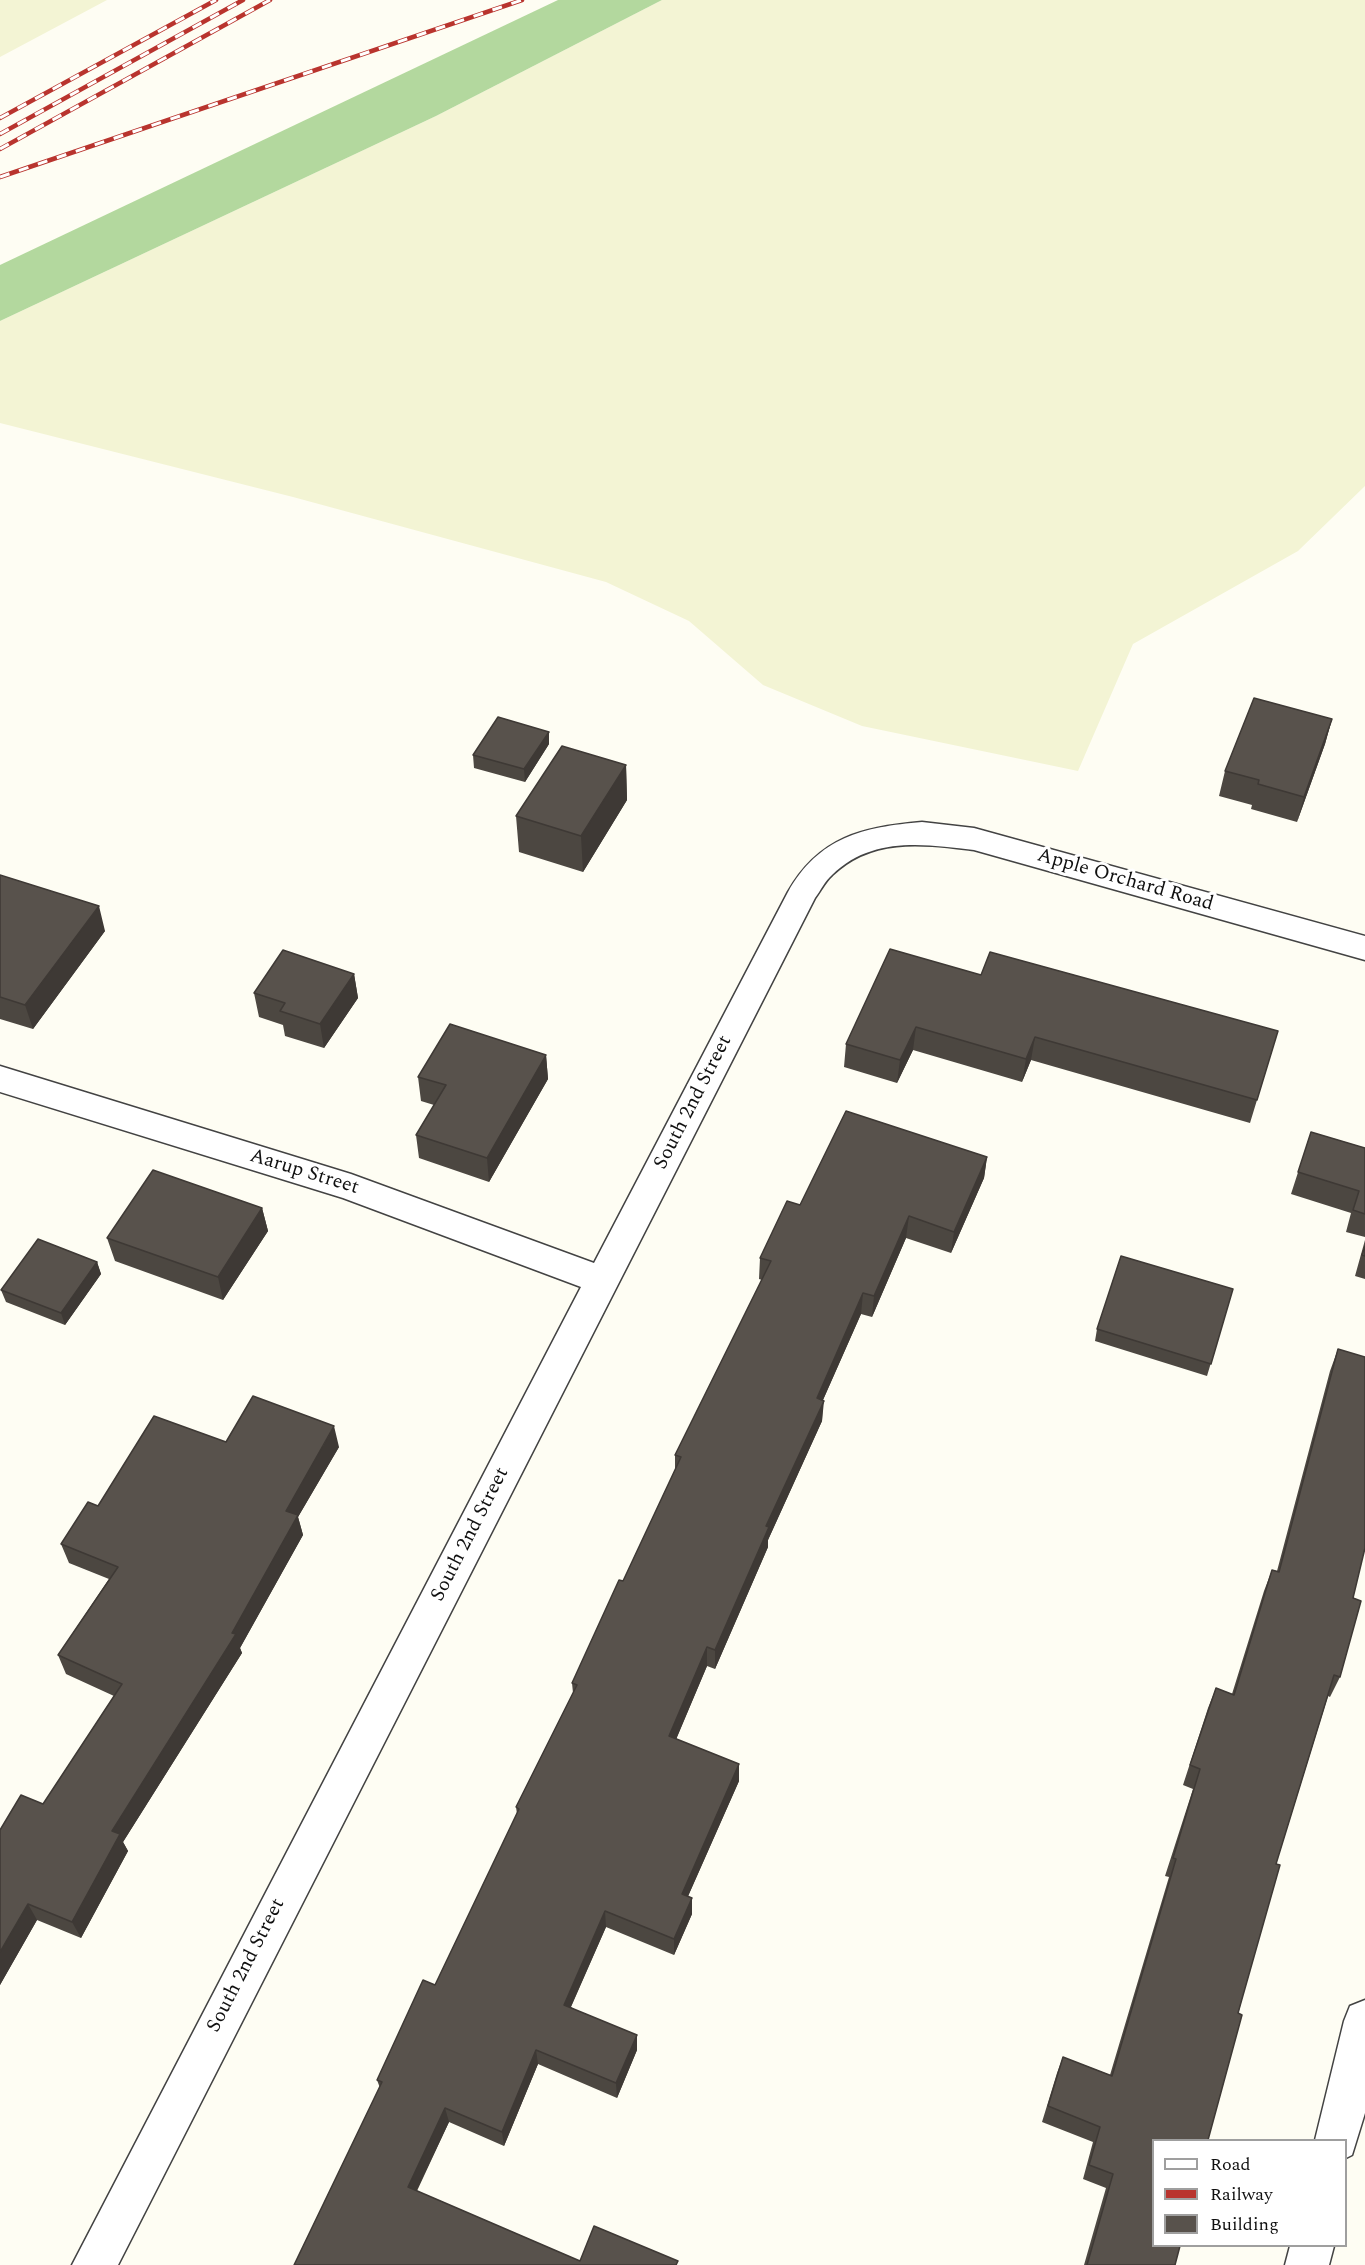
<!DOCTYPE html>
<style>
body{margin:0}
#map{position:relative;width:1365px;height:2265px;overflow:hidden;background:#fefdf3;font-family:Spectral,serif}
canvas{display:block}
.legend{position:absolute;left:1152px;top:2139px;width:195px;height:108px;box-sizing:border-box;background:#fff;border:2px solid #9f9f9f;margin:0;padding:8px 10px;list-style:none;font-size:18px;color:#101010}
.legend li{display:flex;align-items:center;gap:12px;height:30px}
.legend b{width:30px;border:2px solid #9f9f9f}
</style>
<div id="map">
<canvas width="1365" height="2265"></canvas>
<ul class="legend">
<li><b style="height:8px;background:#fff"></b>Road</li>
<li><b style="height:8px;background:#b9342e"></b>Railway</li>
<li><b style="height:16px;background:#58524c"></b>Building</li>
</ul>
</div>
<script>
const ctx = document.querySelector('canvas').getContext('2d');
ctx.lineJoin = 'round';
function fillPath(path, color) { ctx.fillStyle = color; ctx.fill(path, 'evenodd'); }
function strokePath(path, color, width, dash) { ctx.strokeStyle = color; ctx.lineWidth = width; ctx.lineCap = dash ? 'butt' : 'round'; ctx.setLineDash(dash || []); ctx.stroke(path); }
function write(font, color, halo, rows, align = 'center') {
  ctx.font = font + ' Spectral,serif'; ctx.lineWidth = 6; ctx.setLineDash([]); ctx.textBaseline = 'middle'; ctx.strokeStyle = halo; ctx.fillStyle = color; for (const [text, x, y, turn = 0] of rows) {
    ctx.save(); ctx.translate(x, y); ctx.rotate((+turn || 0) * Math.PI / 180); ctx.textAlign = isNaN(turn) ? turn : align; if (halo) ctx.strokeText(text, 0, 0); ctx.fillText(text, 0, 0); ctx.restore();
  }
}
fillPath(new Path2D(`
 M 0,0 L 107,0 L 0,57 Z
 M 662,0 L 1365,0 L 1365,486 L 1298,551 L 1133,644 L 1078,771 L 862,726 L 763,685 L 689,621 L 606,582 L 293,497 L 0,423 L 0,321 L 436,116 Z`), '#f3f4d4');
fillPath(new Path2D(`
 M 558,0 L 662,0 L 436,116 L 0,321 L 0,265 Z`), '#b3d89e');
const minor = new Path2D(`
 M 922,822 L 974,828 L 1365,936 L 1365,960 L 974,850 C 924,844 872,836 832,875 C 825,881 821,890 815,898 L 118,2265 L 72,2265 L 581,1287 L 343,1198 L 0,1092 L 0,1066 L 351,1174 L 594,1263 L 788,892 C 819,837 863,827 922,822 Z
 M 1365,2000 L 1365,2113 L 1352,2155 L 1346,2158 L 1346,2140 L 1315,2140 L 1344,2021 L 1350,2006 Z
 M 1290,2246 L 1334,2246 L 1329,2265 L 1285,2265 Z`);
strokePath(minor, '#434343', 3);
fillPath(minor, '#fff');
const rail = new Path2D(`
 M 0,118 L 216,0
 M 0,134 L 243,0
 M 0,149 L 270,0
 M 0,177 L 522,0`);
strokePath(rail, '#b9342e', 4.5);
strokePath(rail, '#fff', 3, [10]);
fillPath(new Path2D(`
 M 1332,719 L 1325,744 L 1297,822 L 1251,809 L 1252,805 L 1219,796 L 1225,771 Z
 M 549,732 L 549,744 L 525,782 L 474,768 L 473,755 Z
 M 626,765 L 627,800 L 583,872 L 519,852 L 516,816 Z
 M 0,875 L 105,931 L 33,1029 L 0,1019 Z
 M 354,974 L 358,998 L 324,1048 L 285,1036 L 283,1025 L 259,1017 L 254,993 Z
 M 981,975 L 1278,1031 L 1250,1123 L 1031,1060 L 1022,1082 L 913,1050 L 897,1083 L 844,1067 L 846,1044 Z
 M 546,1055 L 548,1079 L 489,1182 L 419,1158 L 416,1135 L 434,1105 L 421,1101 L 418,1077 Z
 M 1311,1132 L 1365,1148 L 1365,1237 L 1346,1232 L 1351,1213 L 1291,1194 Z
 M 987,1157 L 984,1178 L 951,1253 L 906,1238 L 872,1317 L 861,1314 L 823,1400 L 822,1421 L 768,1540 L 768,1547 L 715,1669 L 707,1666 L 676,1739 L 739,1764 L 739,1781 L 688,1896 L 692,1914 L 674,1955 L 606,1927 L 571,2007 L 637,2050 L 617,2098 L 538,2064 L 504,2146 L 449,2122 L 417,2191 L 580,2261 L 678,2261 L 294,2265 L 380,2088 L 377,2080 L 435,1985 L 517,1814 L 516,1807 L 573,1693 L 572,1683 L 623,1581 L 675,1470 L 675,1455 L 762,1280 L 759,1279 L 760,1258 L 800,1205 Z
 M 262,1208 L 268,1231 L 223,1300 L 115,1261 L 107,1238 Z
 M 1365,1240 L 1365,1279 L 1355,1276 Z
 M 97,1262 L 101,1274 L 65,1325 L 6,1302 L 1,1290 Z
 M 1233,1289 L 1207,1376 L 1095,1341 L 1097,1329 Z
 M 1338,1349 L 1353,1598 L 1340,1677 L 1330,1697 L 1328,1696 L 1276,1864 L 1175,2265 L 1084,2265 L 1106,2188 L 1083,2179 L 1093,2142 L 1042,2122 L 1057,2073 L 1063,2057 L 1110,2075 L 1169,1877 L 1165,1876 L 1193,1789 L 1183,1785 L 1208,1708 L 1216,1688 L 1232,1694 L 1264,1591 L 1272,1570 L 1277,1571 L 1330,1371 Z
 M 226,1442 L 339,1447 L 298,1517 L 303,1535 L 240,1648 L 242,1653 L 123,1842 L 128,1851 L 81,1938 L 37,1920 L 0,1985 L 0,1830 L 43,1804 L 114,1696 L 66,1674 L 58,1655 L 109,1579 L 69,1563 L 61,1544 L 98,1506 Z`), '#4c4741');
fillPath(new Path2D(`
 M 1332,719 L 1325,744 L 1297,822 L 1304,797 Z
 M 549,732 L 549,744 L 525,782 L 524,769 Z
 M 626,765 L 627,800 L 583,872 L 581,836 Z
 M 99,906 L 105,931 L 33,1029 L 25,1005 Z
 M 354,974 L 358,998 L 324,1048 L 320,1024 Z
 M 916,1027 L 913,1050 L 897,1083 L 900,1060 Z
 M 1035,1037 L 1031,1060 L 1022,1082 L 1026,1059 Z
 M 546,1055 L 548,1079 L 489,1182 L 487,1158 Z
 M 987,1157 L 984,1178 L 951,1253 L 954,1232 Z
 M 262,1208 L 268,1231 L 223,1300 L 218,1277 Z
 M 909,1216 L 906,1238 L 872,1317 L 874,1296 Z
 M 97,1262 L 101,1274 L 65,1325 L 61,1313 Z
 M 863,1293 L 861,1314 L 815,1418 L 817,1398 Z
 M 824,1401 L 822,1421 L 768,1540 L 768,1547 L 715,1669 L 715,1650 L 766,1526 Z
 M 334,1426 L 339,1447 L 298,1517 L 303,1535 L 240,1648 L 242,1653 L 123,1842 L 128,1851 L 81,1938 L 72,1922 L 112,1831 L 232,1633 L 286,1511 Z
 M 707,1647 L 707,1666 L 670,1754 L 669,1736 Z
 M 739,1764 L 739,1781 L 682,1910 L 682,1894 Z
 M 692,1898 L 692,1914 L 674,1955 L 674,1939 Z
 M 28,1904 L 37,1920 L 0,1985 L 0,1952 Z
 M 605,1911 L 606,1927 L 565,2020 L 564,2005 Z
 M 637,2035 L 637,2050 L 617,2098 L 616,2083 Z
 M 536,2050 L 538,2064 L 504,2146 L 502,2132 Z
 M 445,2108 L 449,2122 L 412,2200 L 408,2187 Z`), '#3e3935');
const building = new Path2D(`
 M 1254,698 L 1332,719 L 1304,797 L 1258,784 L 1259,780 L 1225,771 Z
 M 498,717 L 549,732 L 524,769 L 473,755 Z
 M 562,746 L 626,765 L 581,836 L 516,816 Z
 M 0,875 L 99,906 L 25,1005 L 0,997 Z
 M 890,949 L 981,975 L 990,952 L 1278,1031 L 1257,1100 L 1035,1037 L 1026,1059 L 916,1027 L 900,1060 L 846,1044 Z
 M 283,950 L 354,974 L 320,1024 L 280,1011 L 285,1003 L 254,993 Z
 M 450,1024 L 546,1055 L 487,1158 L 416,1135 L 446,1085 L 418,1077 Z
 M 846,1111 L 987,1157 L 954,1232 L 909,1216 L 874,1296 L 863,1293 L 817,1398 L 824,1401 L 766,1526 L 769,1527 L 715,1650 L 707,1647 L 669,1736 L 739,1764 L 682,1894 L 692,1898 L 674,1939 L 605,1911 L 564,2005 L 637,2035 L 616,2083 L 536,2050 L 502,2132 L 445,2108 L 408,2187 L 580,2261 L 594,2226 L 678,2261 L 676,2265 L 294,2265 L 382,2082 L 377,2080 L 423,1980 L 435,1985 L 519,1809 L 516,1807 L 577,1685 L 572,1683 L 619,1580 L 623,1581 L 681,1457 L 675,1455 L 771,1261 L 760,1258 L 787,1201 L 800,1205 Z
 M 1311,1132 L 1365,1148 L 1365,1214 L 1353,1210 L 1359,1191 L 1298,1172 Z
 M 153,1170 L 262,1208 L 218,1277 L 107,1238 Z
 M 38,1239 L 97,1262 L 61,1313 L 1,1290 Z
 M 1365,1246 L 1365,1256 L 1362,1255 Z
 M 1121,1256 L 1233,1289 L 1211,1364 L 1097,1329 Z
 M 1338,1349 L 1365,1357 L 1365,1548 L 1353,1598 L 1361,1601 L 1340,1677 L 1334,1675 L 1276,1864 L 1280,1865 L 1238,2013 L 1242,2015 L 1208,2140 L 1154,2140 L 1154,2246 L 1180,2246 L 1175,2265 L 1087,2265 L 1113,2174 L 1089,2165 L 1100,2127 L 1048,2106 L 1063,2057 L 1112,2076 L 1176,1859 L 1173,1858 L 1200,1769 L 1190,1765 L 1216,1688 L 1234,1695 L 1272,1570 L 1279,1572 Z
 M 253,1396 L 334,1426 L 286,1511 L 298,1515 L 232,1633 L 236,1634 L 112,1831 L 120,1834 L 72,1922 L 28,1904 L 0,1952 L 0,1830 L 21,1795 L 43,1804 L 122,1684 L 58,1655 L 118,1567 L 61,1544 L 88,1502 L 98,1506 L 154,1416 L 226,1442 Z`);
fillPath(building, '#58524c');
strokePath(building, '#3e3935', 1.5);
write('20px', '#101010', '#fff', [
 ["Apple Orchard Road",1125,881,16],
 ["South 2nd Street",694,1103,-63],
 ["Aarup Street",304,1173,17],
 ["South 2nd Street",471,1535,-63],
 ["South 2nd Street",247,1966,-63]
]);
</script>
